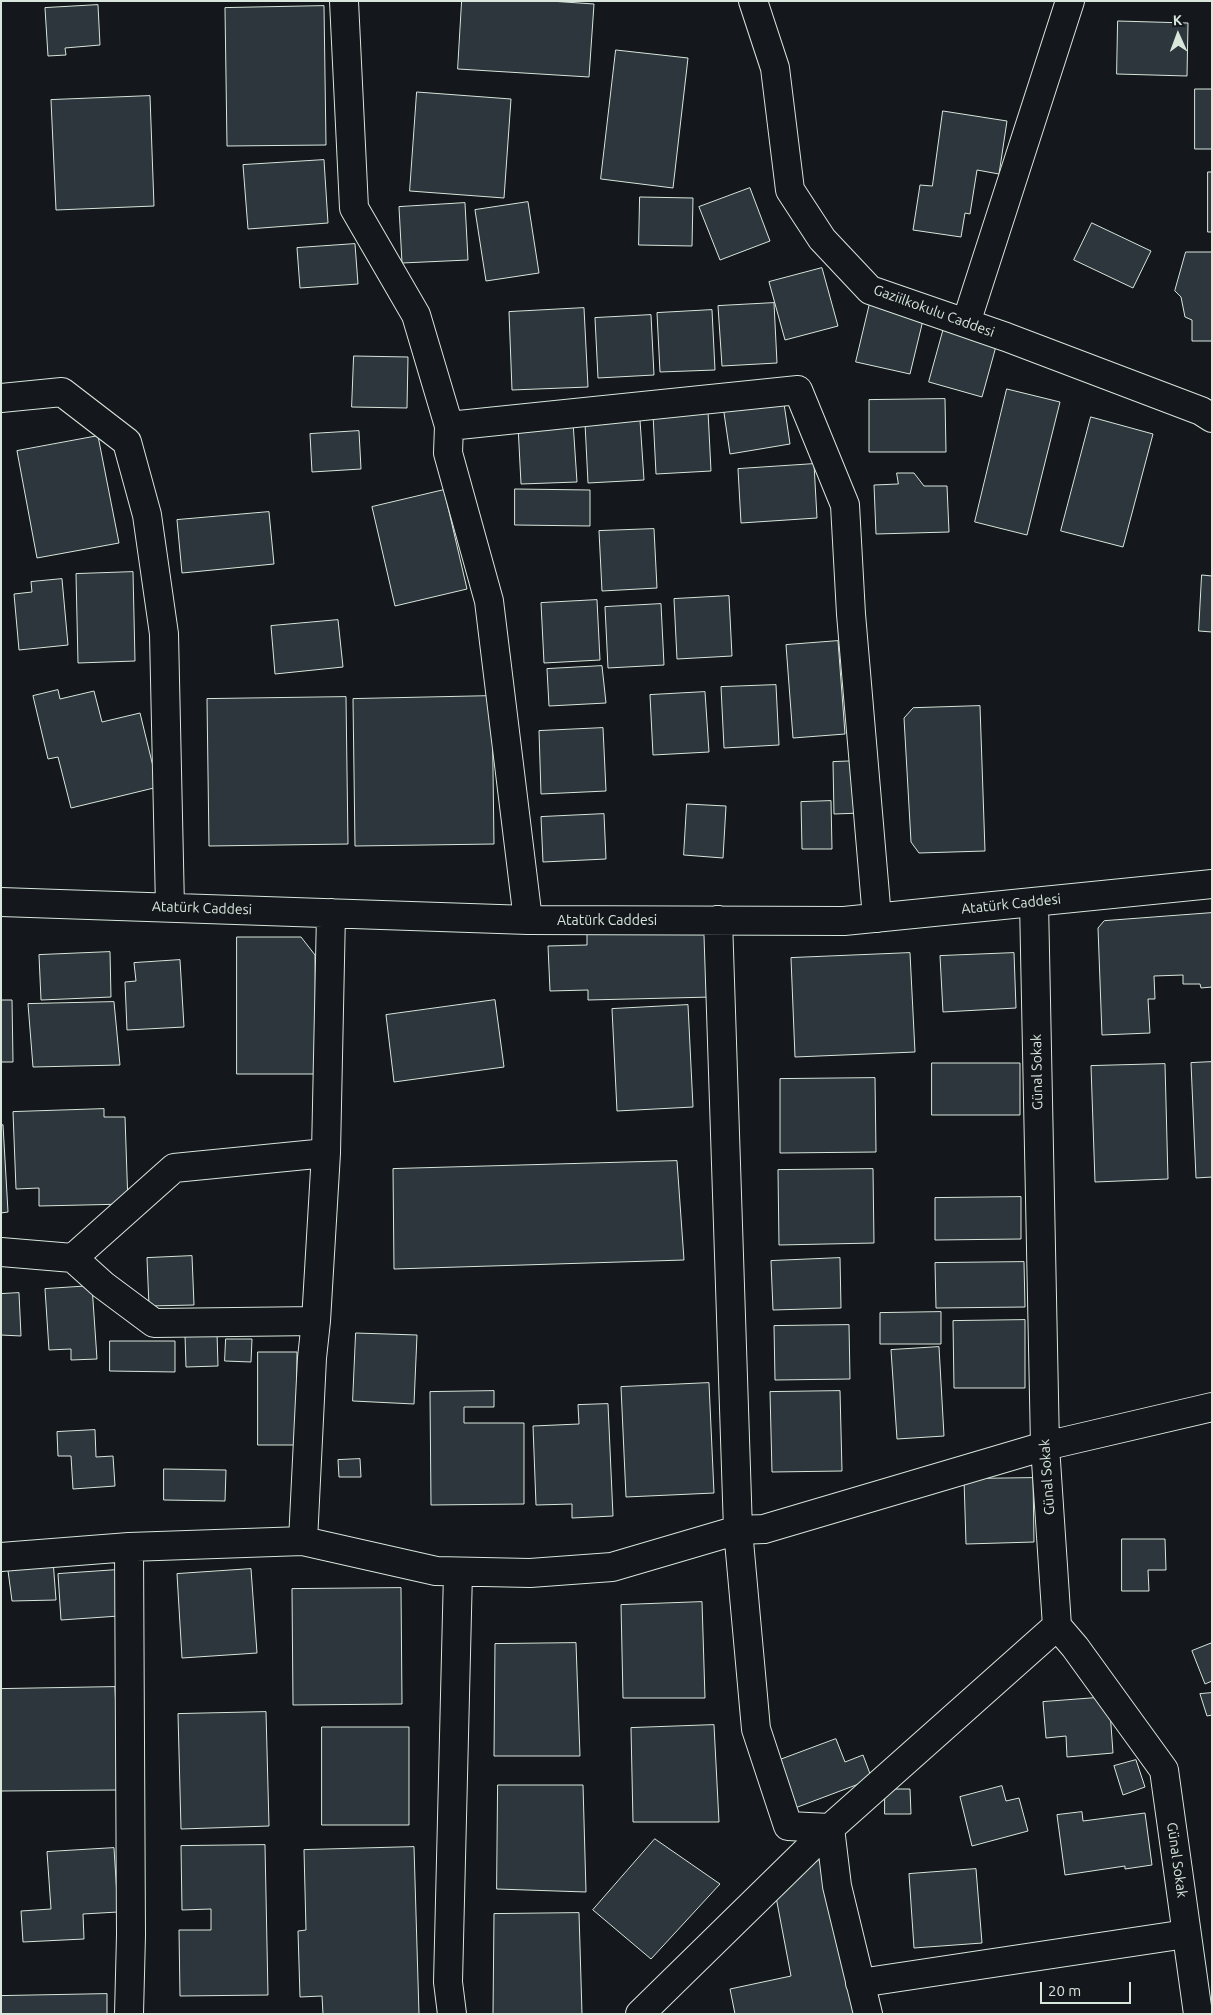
<!DOCTYPE html>
<meta charset="utf-8">
<style>
body{margin:0}
#map{position:relative;width:1213px;height:2015px;overflow:hidden;background:#14181c;font-family:Ubuntu,sans-serif}
canvas{display:block}
.frame{position:absolute;inset:0;border:2px solid #d8e6dc;pointer-events:none}
.north{position:absolute;left:1153px;top:10px;width:50px;height:50px;-webkit-text-stroke:4px #14181c;paint-order:stroke;rotate:358deg;font-size:14px;font-weight:700;line-height:20px;text-align:center;color:#d8e6dc}
.north::after{content:'';display:block;margin:auto;width:18px;height:22px;background:#d8e6dc;clip-path:polygon(50% 0,100% 100%,50% 72%,0 100%)}
.scale{position:absolute;left:1040px;top:1982px;width:91px;height:22px;box-sizing:border-box;border:2px solid #d8e6dc;border-top:0;padding-left:6px;font-size:15px;line-height:18px;white-space:nowrap;color:#d8e6dc;-webkit-text-stroke:4px #14181c;paint-order:stroke}
</style>
<div id="map">
<canvas width="1213" height="2015"></canvas>
<div class="frame"></div>
<div class="north">K</div>
<div class="scale">20 m</div>
</div>
<script>
const ctx = document.querySelector('canvas').getContext('2d');
ctx.lineJoin = 'round';
function fillPath(path, color) { ctx.fillStyle = color; ctx.fill(path, 'evenodd'); }
function strokePath(path, color, width, dash) { ctx.strokeStyle = color; ctx.lineWidth = width; ctx.lineCap = dash ? 'butt' : 'round'; ctx.setLineDash(dash || []); ctx.stroke(path); }
function write(font, color, halo, rows, align = 'center') {
  ctx.font = font + ' Ubuntu,sans-serif'; ctx.lineWidth = 4; ctx.setLineDash([]); ctx.textBaseline = 'middle'; ctx.strokeStyle = halo; ctx.fillStyle = color; for (const [text, x, y, turn = 0] of rows) {
    ctx.save(); ctx.translate(x, y); ctx.rotate((+turn || 0) * Math.PI / 180); ctx.textAlign = isNaN(turn) ? turn : align; if (halo) ctx.strokeText(text, 0, 0); ctx.fillText(text, 0, 0); ctx.restore();
  }
}
const building = new Path2D(`
 M 462,1 L 550,1 L 594,4 L 589,77 L 458,69 Z
 M 98,5 L 100,45 L 65,48 L 66,55 L 48,56 L 45,8 Z
 M 324,6 L 326,145 L 227,146 L 225,8 Z
 M 1118,21 L 1188,23 L 1187,76 L 1117,74 Z
 M 616,50 L 688,58 L 673,188 L 601,179 Z
 M 1195,89 L 1212,89 L 1212,149 L 1195,149 Z
 M 417,92 L 511,99 L 504,198 L 410,191 Z
 M 150,96 L 154,206 L 56,210 L 51,100 Z
 M 943,111 L 1007,121 L 999,174 L 977,170 L 970,214 L 965,213 L 961,237 L 913,230 L 920,185 L 932,186 Z
 M 324,160 L 328,223 L 248,229 L 243,165 Z
 M 1208,172 L 1212,172 L 1212,232 L 1208,232 Z
 M 750,188 L 770,241 L 720,260 L 699,207 Z
 M 640,197 L 693,198 L 692,246 L 639,245 Z
 M 528,202 L 539,273 L 486,281 L 475,210 Z
 M 465,203 L 468,260 L 402,263 L 399,207 Z
 M 1092,223 L 1151,251 L 1133,288 L 1074,260 Z
 M 355,244 L 358,284 L 300,288 L 297,248 Z
 M 1186,252 L 1212,252 L 1212,341 L 1192,341 L 1192,320 L 1185,317 L 1181,297 L 1175,291 Z
 M 822,268 L 838,326 L 785,340 L 769,282 Z
 M 774,303 L 777,363 L 722,366 L 718,306 Z
 M 870,303 L 924,316 L 910,374 L 856,362 Z
 M 584,308 L 588,387 L 512,390 L 509,312 Z
 M 712,310 L 715,370 L 660,372 L 657,313 Z
 M 651,315 L 654,375 L 598,378 L 595,318 Z
 M 945,324 L 998,339 L 982,397 L 929,382 Z
 M 354,356 L 408,357 L 407,408 L 352,407 Z
 M 1007,389 L 1060,402 L 1027,535 L 975,522 Z
 M 783,397 L 790,444 L 730,454 L 723,406 Z
 M 945,399 L 946,452 L 869,452 L 869,400 Z
 M 708,411 L 711,471 L 656,474 L 653,414 Z
 M 1091,417 L 1153,434 L 1123,547 L 1061,531 Z
 M 640,420 L 644,480 L 588,483 L 585,423 Z
 M 573,422 L 577,482 L 521,484 L 518,425 Z
 M 359,431 L 361,469 L 312,472 L 310,434 Z
 M 98,436 L 119,543 L 37,558 L 17,451 Z
 M 814,464 L 817,518 L 741,523 L 738,469 Z
 M 897,473 L 914,473 L 924,486 L 947,486 L 949,532 L 876,534 L 874,485 L 898,484 Z
 M 515,489 L 590,490 L 590,526 L 515,525 Z
 M 444,490 L 467,589 L 395,606 L 372,507 Z
 M 269,512 L 274,564 L 182,573 L 177,520 Z
 M 654,529 L 657,588 L 602,591 L 599,531 Z
 M 133,572 L 135,661 L 78,663 L 76,574 Z
 M 1202,575 L 1212,576 L 1212,632 L 1199,631 Z
 M 62,579 L 68,645 L 19,650 L 14,594 L 32,592 L 31,582 Z
 M 729,596 L 732,656 L 677,659 L 674,599 Z
 M 597,600 L 600,660 L 544,663 L 541,603 Z
 M 661,604 L 664,665 L 608,668 L 605,607 Z
 M 338,620 L 343,667 L 275,674 L 271,626 Z
 M 838,641 L 845,734 L 793,738 L 786,645 Z
 M 602,666 L 606,703 L 549,706 L 547,669 Z
 M 776,685 L 779,745 L 724,748 L 721,687 Z
 M 58,690 L 60,699 L 94,691 L 102,722 L 140,713 L 158,787 L 71,808 L 58,757 L 48,759 L 33,696 Z
 M 705,692 L 709,752 L 653,755 L 650,695 Z
 M 492,696 L 494,844 L 355,846 L 353,699 Z
 M 346,697 L 348,844 L 209,846 L 207,699 Z
 M 980,706 L 985,851 L 919,853 L 911,842 L 904,718 L 913,708 Z
 M 603,728 L 606,791 L 541,794 L 539,731 Z
 M 860,761 L 861,813 L 834,814 L 833,762 Z
 M 831,801 L 832,849 L 802,849 L 801,802 Z
 M 687,804 L 726,806 L 723,858 L 684,855 Z
 M 604,814 L 606,859 L 543,862 L 541,817 Z
 M 1212,913 L 1212,987 L 1201,988 L 1200,984 L 1183,984 L 1183,975 L 1154,976 L 1155,999 L 1148,999 L 1150,1033 L 1102,1035 L 1098,928 L 1104,921 Z
 M 711,926 L 712,997 L 588,1000 L 588,990 L 550,991 L 548,946 L 587,945 L 587,929 Z
 M 237,937 L 301,937 L 315,955 L 316,1074 L 237,1074 Z
 M 110,952 L 111,997 L 41,1000 L 39,955 Z
 M 910,953 L 915,1052 L 795,1057 L 791,958 Z
 M 1014,953 L 1016,1008 L 943,1012 L 940,956 Z
 M 180,960 L 184,1027 L 127,1030 L 125,982 L 136,981 L 134,963 Z
 M 1,1000 L 12,1000 L 13,1062 L 1,1062 Z
 M 495,1000 L 504,1067 L 394,1082 L 386,1015 Z
 M 114,1002 L 120,1065 L 33,1067 L 28,1004 Z
 M 688,1005 L 693,1107 L 617,1111 L 612,1009 Z
 M 1212,1062 L 1212,1177 L 1196,1178 L 1191,1063 Z
 M 932,1063 L 1020,1063 L 1020,1115 L 932,1115 Z
 M 1165,1064 L 1168,1179 L 1095,1182 L 1091,1066 Z
 M 875,1078 L 876,1152 L 780,1153 L 780,1079 Z
 M 104,1109 L 104,1117 L 125,1117 L 128,1204 L 39,1206 L 39,1188 L 16,1189 L 13,1112 Z
 M 3,1125 L 8,1212 L 1,1213 L 1,1126 Z
 M 677,1161 L 684,1260 L 394,1269 L 393,1169 Z
 M 873,1169 L 874,1243 L 779,1245 L 778,1170 Z
 M 1021,1197 L 1021,1239 L 935,1240 L 935,1198 Z
 M 192,1256 L 194,1305 L 149,1306 L 147,1258 Z
 M 840,1258 L 841,1308 L 773,1310 L 771,1261 Z
 M 1024,1262 L 1025,1307 L 936,1308 L 935,1263 Z
 M 92,1286 L 97,1359 L 71,1360 L 71,1349 L 49,1350 L 45,1289 Z
 M 19,1293 L 21,1336 L 1,1335 L 1,1294 Z
 M 941,1312 L 941,1344 L 880,1344 L 880,1313 Z
 M 1025,1320 L 1025,1388 L 954,1388 L 953,1321 Z
 M 849,1325 L 850,1379 L 775,1380 L 774,1326 Z
 M 217,1333 L 218,1366 L 186,1367 L 185,1335 Z
 M 356,1333 L 417,1335 L 414,1404 L 353,1401 Z
 M 226,1339 L 252,1339 L 251,1362 L 225,1361 Z
 M 110,1341 L 175,1341 L 175,1372 L 110,1371 Z
 M 939,1347 L 944,1436 L 897,1439 L 891,1350 Z
 M 258,1352 L 297,1352 L 296,1445 L 258,1445 Z
 M 709,1383 L 714,1493 L 626,1497 L 621,1387 Z
 M 494,1391 L 494,1407 L 464,1407 L 464,1423 L 524,1423 L 524,1504 L 431,1505 L 430,1392 Z
 M 840,1391 L 842,1471 L 772,1472 L 770,1392 Z
 M 608,1404 L 613,1516 L 572,1518 L 572,1504 L 536,1505 L 533,1426 L 579,1424 L 578,1405 Z
 M 95,1430 L 96,1457 L 113,1456 L 115,1486 L 73,1489 L 71,1456 L 58,1456 L 57,1432 Z
 M 360,1459 L 361,1477 L 339,1477 L 338,1460 Z
 M 164,1469 L 226,1470 L 225,1501 L 164,1500 Z
 M 1033,1478 L 1034,1542 L 966,1544 L 964,1479 Z
 M 1122,1539 L 1165,1539 L 1166,1570 L 1148,1570 L 1149,1591 L 1122,1591 Z
 M 53,1560 L 56,1600 L 12,1601 L 7,1563 Z
 M 251,1569 L 257,1653 L 182,1658 L 177,1574 Z
 M 117,1570 L 119,1616 L 61,1620 L 58,1574 Z
 M 401,1588 L 402,1704 L 293,1705 L 292,1589 Z
 M 702,1602 L 705,1698 L 623,1698 L 621,1605 Z
 M 576,1643 L 580,1756 L 494,1756 L 495,1644 Z
 M 1212,1643 L 1212,1681 L 1205,1684 L 1192,1651 Z
 M 115,1687 L 119,1790 L 1,1791 L 1,1689 Z
 M 1212,1693 L 1212,1715 L 1207,1716 L 1200,1694 Z
 M 1109,1697 L 1113,1753 L 1067,1757 L 1066,1736 L 1046,1738 L 1043,1702 Z
 M 266,1712 L 269,1826 L 181,1829 L 178,1714 Z
 M 714,1725 L 719,1822 L 633,1822 L 631,1728 Z
 M 322,1727 L 409,1727 L 409,1825 L 322,1825 Z
 M 836,1739 L 845,1762 L 863,1755 L 872,1779 L 795,1808 L 777,1761 Z
 M 1136,1760 L 1145,1787 L 1123,1795 L 1114,1766 Z
 M 498,1785 L 583,1785 L 586,1892 L 497,1889 Z
 M 1002,1786 L 1006,1801 L 1019,1798 L 1028,1831 L 972,1846 L 960,1797 Z
 M 885,1789 L 910,1789 L 911,1814 L 885,1814 Z
 M 1082,1812 L 1083,1821 L 1145,1813 L 1152,1865 L 1125,1869 L 1125,1866 L 1065,1875 L 1057,1815 Z
 M 655,1839 L 720,1884 L 651,1959 L 593,1910 Z
 M 265,1845 L 268,1995 L 180,1996 L 179,1930 L 211,1930 L 211,1909 L 182,1910 L 181,1846 Z
 M 414,1847 L 419,2014 L 323,2014 L 322,1996 L 300,1997 L 298,1931 L 306,1930 L 304,1850 Z
 M 114,1848 L 118,1912 L 83,1914 L 84,1939 L 23,1942 L 21,1911 L 51,1909 L 47,1852 Z
 M 820,1859 L 855,2014 L 735,2014 L 730,1989 L 791,1976 L 776,1897 Z
 M 976,1869 L 982,1943 L 914,1948 L 909,1874 Z
 M 579,1913 L 582,2014 L 493,2014 L 494,1914 Z
 M 107,1994 L 107,2014 L 1,2014 L 1,1996 Z`);
fillPath(building, '#2c363c');
strokePath(building, '#d8e6dc', 1);
const minor = new Path2D(`
 M 344,1 L 354,208 L 416,315 L 449,426 L 448,453 L 489,601 L 528,920
 M 753,1 L 775,68 L 790,190 L 822,239 L 870,290 L 1006,337 L 1201,411 L 1212,418
 M 966,323 L 1070,1
 M 1,398 L 62,392 L 127,442 L 147,515 L 164,634 L 170,907
 M 449,426 L 798,390 L 845,505 L 851,614 L 877,918
 M 1,902 L 528,920 L 844,921 L 1212,884
 M 1034,902 L 1045,1446 L 1057,1626 L 1075,1647 L 1164,1770 L 1198,2014
 M 1,1252 L 73,1258 L 103,1285 L 154,1323 L 316,1321
 M 73,1258 L 174,1168 L 326,1153
 M 303,1541 L 312,1358 L 316,1321 L 326,1153 L 331,913
 M 129,1547 L 131,1935 L 129,2014
 M 1,1557 L 129,1547 L 303,1541 L 436,1571 L 530,1573 L 612,1567 L 738,1530 L 764,1529 L 1045,1446 L 1212,1407
 M 860,1983 L 1186,1934
 M 452,2014 L 448,1982 L 458,1572
 M 640,2014 L 830,1828 L 788,1826 L 756,1729 L 738,1530 L 718,920
 M 868,2014 L 837,1886 L 830,1828 L 1057,1626`);
strokePath(minor, '#d8e6dc', 30);
strokePath(minor, '#14181c', 28);
write('14px', '#d8e6dc', '#14181c', [
 ["Gaziilkokulu Caddesi",934,311,20],
 ["Atatürk Caddesi",1011,904,-6],
 ["Atatürk Caddesi",202,908,2],
 ["Atatürk Caddesi",607,920],
 ["Günal Sokak",1037,1072,-91],
 ["Günal Sokak",1047,1477,-94],
 ["Günal Sokak",1177,1860,82]
]);
</script>
